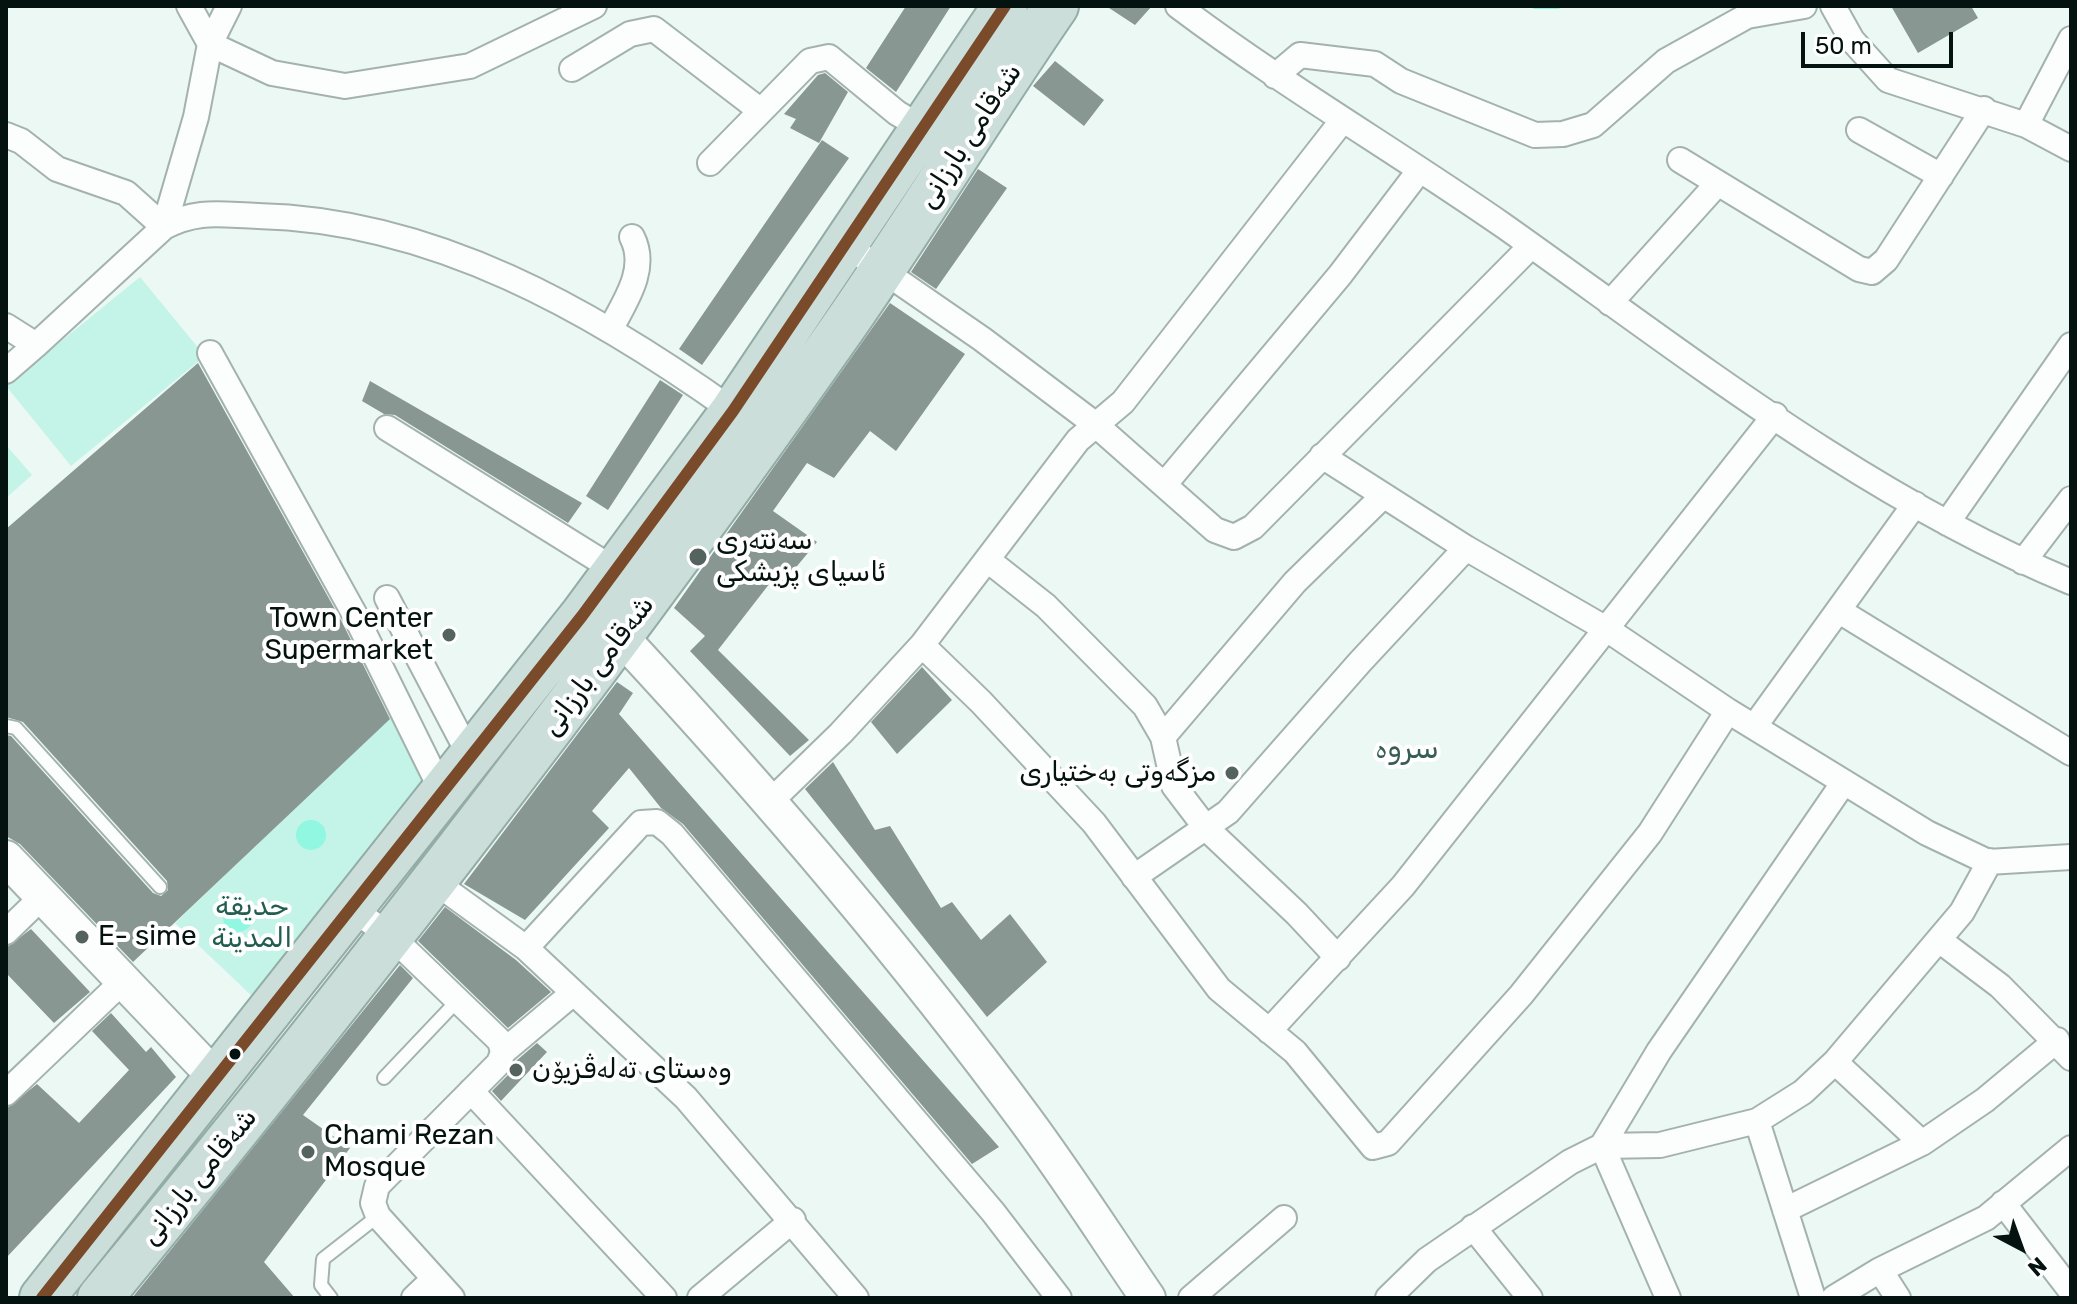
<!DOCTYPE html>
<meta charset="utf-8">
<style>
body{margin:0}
#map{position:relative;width:2077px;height:1304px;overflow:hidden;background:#ebf8f4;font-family:Rubik,sans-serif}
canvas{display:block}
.frame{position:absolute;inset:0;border:8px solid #04130f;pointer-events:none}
.north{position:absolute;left:1981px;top:1208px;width:80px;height:80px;-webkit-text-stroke:6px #fff;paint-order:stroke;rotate:139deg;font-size:22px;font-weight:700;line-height:32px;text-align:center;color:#04130f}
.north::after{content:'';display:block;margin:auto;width:28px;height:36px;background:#04130f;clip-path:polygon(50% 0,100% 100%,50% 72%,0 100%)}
.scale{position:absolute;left:1801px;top:32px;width:152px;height:36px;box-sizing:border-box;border:4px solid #04130f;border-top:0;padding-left:10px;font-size:24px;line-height:28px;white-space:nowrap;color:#04130f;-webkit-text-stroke:6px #fff;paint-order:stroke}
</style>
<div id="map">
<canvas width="2077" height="1304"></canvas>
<div class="frame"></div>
<div class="north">N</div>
<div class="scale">50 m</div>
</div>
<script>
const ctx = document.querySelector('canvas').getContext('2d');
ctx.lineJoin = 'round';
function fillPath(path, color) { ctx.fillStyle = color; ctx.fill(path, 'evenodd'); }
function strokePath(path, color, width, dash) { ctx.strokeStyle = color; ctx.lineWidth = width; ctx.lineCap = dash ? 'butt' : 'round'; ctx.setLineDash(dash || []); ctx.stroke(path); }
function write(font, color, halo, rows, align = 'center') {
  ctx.font = font + ' Rubik,"Noto Naskh Arabic",sans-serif'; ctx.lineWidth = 8; ctx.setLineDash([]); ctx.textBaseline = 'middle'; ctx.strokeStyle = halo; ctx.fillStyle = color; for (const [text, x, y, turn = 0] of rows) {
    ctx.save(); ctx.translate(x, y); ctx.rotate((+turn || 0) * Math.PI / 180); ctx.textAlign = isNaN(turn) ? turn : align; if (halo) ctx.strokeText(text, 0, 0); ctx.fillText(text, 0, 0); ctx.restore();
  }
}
fillPath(new Path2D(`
 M 140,277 L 205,356 L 71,466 L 6,386 Z
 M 6,445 L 32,475 L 6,498 Z
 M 400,708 L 435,777 L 255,999 L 175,923 Z`), '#c4f4e7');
fillPath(new Path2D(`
 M296 835a15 15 0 1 1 30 0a15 15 0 1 1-30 0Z
 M223 917a15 15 0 1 1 30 0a15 15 0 1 1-30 0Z`), '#91f7e0');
strokePath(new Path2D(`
 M 1535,6 L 1558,6`), '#91f7e0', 6);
fillPath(new Path2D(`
 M 906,6 L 951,6 L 896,92 L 866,68 Z
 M 1106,6 L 1152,6 L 1135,25 Z
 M 1891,6 L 1971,6 L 1978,18 L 1918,53 Z
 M 1055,61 L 1104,100 L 1084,126 L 1033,86 Z
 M 825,73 L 848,92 L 819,143 L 790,128 L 796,119 L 784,114 L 818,75 Z
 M 822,140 L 849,158 L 702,365 L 679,349 Z
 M 978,169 L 1007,188 L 936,289 L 911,272 Z
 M 890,303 L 965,354 L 896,451 L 870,431 L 834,478 L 807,463 L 773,511 L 817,542 L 778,589 L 770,583 L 718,650 L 809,740 L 790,756 L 690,651 L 705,636 L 674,608 Z
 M 198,363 L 342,622 L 390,719 L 133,962 L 20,844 L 6,836 L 6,735 L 11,736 L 153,893 L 161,896 L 168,890 L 167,881 L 23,722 L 6,717 L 6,529 Z
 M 660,380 L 683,395 L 608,510 L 586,496 Z
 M 370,381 L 582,503 L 568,523 L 395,415 L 384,414 L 362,401 Z
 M 922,667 L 952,700 L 897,754 L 871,722 Z
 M 617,682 L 633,693 L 619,714 L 999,1147 L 972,1164 L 683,824 L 661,808 L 629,768 L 592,811 L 609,828 L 525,920 L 464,884 Z
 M 833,762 L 875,830 L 890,826 L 941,908 L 952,902 L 981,940 L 1010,914 L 1047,962 L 987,1017 L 805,789 Z
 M 445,907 L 516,960 L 551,992 L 508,1028 L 418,941 Z
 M 31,929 L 90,992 L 54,1023 L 6,973 L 6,948 Z
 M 400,965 L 413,978 L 303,1115 L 350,1148 L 264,1262 L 295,1298 L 132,1298 Z
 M 111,1013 L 146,1052 L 151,1047 L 176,1077 L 6,1258 L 6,1109 L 37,1084 L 79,1123 L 129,1070 L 92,1031 Z
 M 537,1043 L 547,1052 L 501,1101 L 492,1091 L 510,1073 L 516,1061 Z`), '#899793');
const lane = new Path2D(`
 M 6,726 L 16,728 L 160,887
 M 384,1078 L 458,1000
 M 331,1298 L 321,1285 L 323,1259 L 378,1216`);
const street = new Path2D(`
 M 189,6 L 210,44 L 272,73 L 345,86 L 470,66 L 594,6
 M 1178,6 C 1283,85 1396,151 1504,226 C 1685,354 1865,497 2071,582
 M 1833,6 L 1852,40 L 1888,80 L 2026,125 L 2071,149
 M 572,69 L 630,34 L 654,29 L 761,111
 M 1275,76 L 1300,55 L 1375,64 L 1401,81 L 1535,135 L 1563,134 L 1593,125 L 1666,61 L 1747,16 L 1804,6
 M 2026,125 L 2071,39
 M 1859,130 L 1941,176
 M 6,135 L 21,141 L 57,169 L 126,193 L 164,227
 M 1680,160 L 1859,269 L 1872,272 L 1886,260 L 1984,109
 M 710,163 L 810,61 L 829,57 L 897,113 L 922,128
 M 164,227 L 196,117 L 210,44 L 229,6
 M 843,243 L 982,339 L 1096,425 L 1215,530 L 1234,537 L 1253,527 L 1531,246
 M 1610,303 L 1718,183
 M 6,326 L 36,345 L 6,371
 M 611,328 C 626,300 648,268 632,237
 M 36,345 L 164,227 C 198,209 221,215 258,216 C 434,220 593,311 733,411
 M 210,353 L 355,615 L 435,777 L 438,800
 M 387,428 L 615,570
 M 1322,456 L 1466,548 L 1608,630 L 1728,711 L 1927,833 L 1988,862 L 2071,857
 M 1164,485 L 1340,275 L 1419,171
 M 1947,523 L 2071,345
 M 989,561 L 1046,606 L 1145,706 L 1163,737 L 1174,786 L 1206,828 L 1297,914 L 1338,958
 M 2023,562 L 2071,499
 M 387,598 L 471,758
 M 1841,612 L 2071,753
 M 922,645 L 981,702 L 1094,823 L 1219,989 L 1295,1052 L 1373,1147 L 1388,1143 L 1521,995 L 1650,833 L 1728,711
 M 1754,727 L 1915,504
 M 1163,737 L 1295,582 L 1382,497
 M 771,801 L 841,733 L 922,645 L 1078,440 L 1123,402 L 1342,121
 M 1134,877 L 1228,812 L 1360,662 L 1466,548
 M 435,882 L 526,948 L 686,1098 L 856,1298
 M 350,907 L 393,938 L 500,1041 L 503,1052 L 499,1063 L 377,1186 L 373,1203 L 378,1216 L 452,1298
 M 6,932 L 42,897
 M 1939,940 L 2000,986 L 2071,1058
 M 526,948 L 641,823 L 657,822 L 672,834 L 993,1212 L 1059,1298
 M 1269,1031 L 1403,886 L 1775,415
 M 503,1052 L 572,994
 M 1835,1062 L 1922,1143
 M 471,1091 L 664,1298
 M 6,1093 L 122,982
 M 1757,1121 L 1813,1298
 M 2003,1203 L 2071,1291
 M 1785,1210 L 1922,1143 L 1985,1100 L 2057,1040
 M 1473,1227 L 1530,1298
 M 1880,1270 L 1898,1298
 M 414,1298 L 434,1279
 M 700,1298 L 793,1220
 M 1191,1298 L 1284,1218
 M 1388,1298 L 1427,1260 L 1570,1162 L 1602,1146 L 1660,1145 L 1757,1121 L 1803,1092 L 1835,1062 L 1962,912 L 1990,861
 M 1668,1298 L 1602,1146 L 1659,1051 L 1844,782
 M 1834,1298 L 1880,1270 L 1986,1218 L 2071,1148`);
const secondary = new Path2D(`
 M 621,637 C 763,790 900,950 1025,1119 C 1068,1177 1107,1238 1148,1298
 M 6,858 L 216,1078`);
const highway = new Path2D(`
 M 42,1298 L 582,616 L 733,411 L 1005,6
 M 100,1298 C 359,983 608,663 842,329 C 916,223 983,112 1056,6`);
strokePath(lane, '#a4b2ae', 16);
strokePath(street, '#a4b2ae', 28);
strokePath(secondary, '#a4b2ae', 38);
strokePath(highway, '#94aca6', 48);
strokePath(lane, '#fcfefd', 12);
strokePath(street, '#fcfefd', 24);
strokePath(secondary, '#fcfefd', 34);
strokePath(highway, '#ccdeda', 44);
strokePath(new Path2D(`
 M 42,1298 L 582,616 L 733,411 L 1005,6`), '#7a4b2a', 12);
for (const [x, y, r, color] of [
 [698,557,10,"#55635f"],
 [449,635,8,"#55635f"],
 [1232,773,8,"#55635f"],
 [82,937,8,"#55635f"],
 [235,1054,7,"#04130f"],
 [516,1070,8,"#55635f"],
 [308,1152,8,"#55635f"]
]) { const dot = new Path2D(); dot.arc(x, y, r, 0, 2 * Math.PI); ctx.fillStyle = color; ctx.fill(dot); strokePath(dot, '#fff', 3); }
write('28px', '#04130f', '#fff', [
 ["شەقامی بارزانی",970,136,-57],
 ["شەقامی بارزانی",598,666,-53],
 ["شەقامی بارزانی",199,1177,-51]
]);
write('28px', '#04130f', '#fff', [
 ["سەنتەری",716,541],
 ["ئاسیای پزیشکی",716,573],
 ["Town Center",433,619,"right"],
 ["Supermarket",433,651,"right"],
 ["مزگەوتی بەختیاری",1216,773,"right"],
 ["E- sime",98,937],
 ["وەستای تەلەڤزیۆن",532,1070],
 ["Chami Rezan",324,1136],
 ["Mosque",324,1168]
], 'left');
write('28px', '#235d50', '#fff', [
 ["حديقة",252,907],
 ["المدينة",252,939]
]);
write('30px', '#375d54', '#fff', [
 ["سروە",1407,749]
]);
</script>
